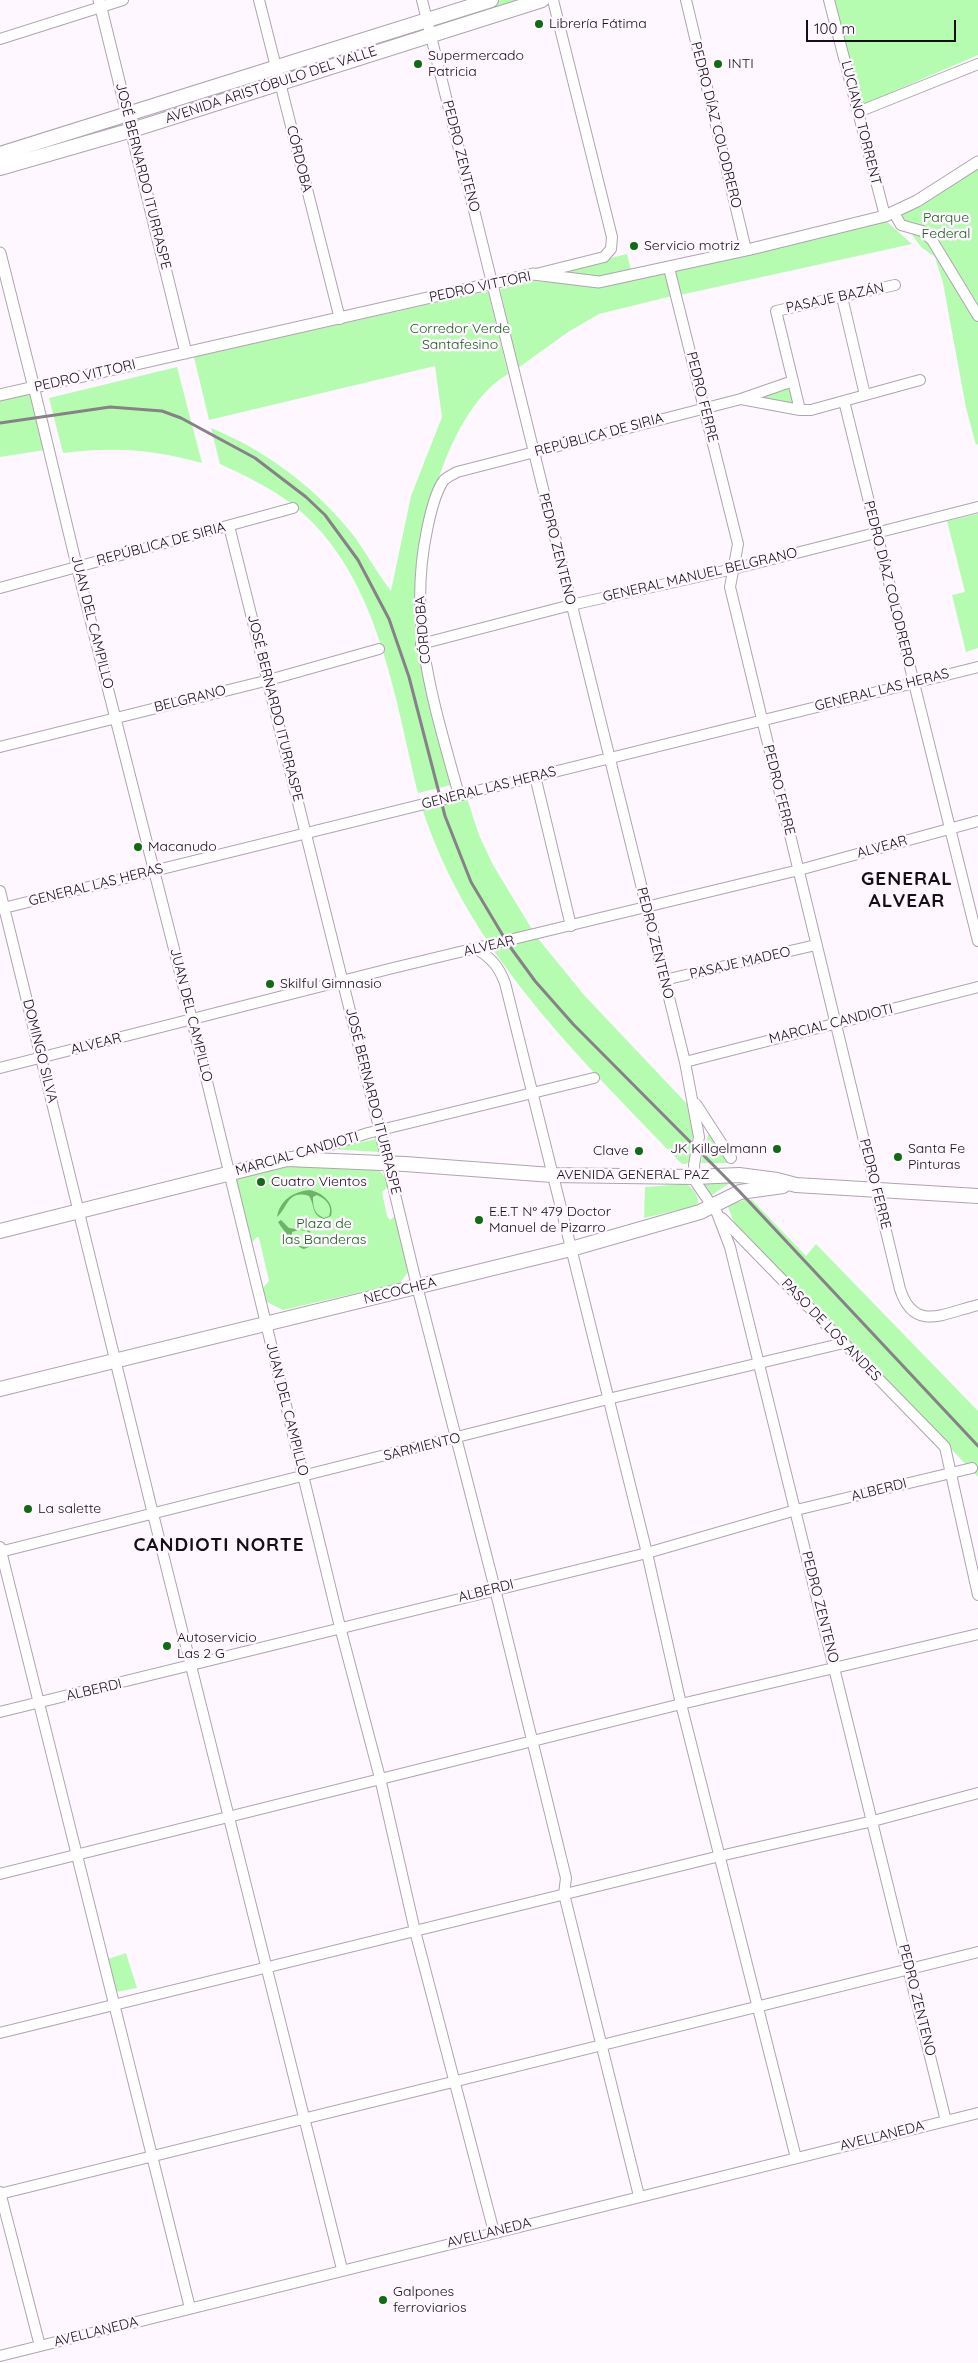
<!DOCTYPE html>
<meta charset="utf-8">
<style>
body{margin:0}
#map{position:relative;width:978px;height:2363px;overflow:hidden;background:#fef7ff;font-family:Quicksand,sans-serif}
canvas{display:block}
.scale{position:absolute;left:806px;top:20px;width:150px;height:22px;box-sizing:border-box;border:2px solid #141015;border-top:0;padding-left:6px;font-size:15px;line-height:18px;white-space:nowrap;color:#141015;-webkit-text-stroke:4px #fef7ff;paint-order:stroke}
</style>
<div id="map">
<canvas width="978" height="2363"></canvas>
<div class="scale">100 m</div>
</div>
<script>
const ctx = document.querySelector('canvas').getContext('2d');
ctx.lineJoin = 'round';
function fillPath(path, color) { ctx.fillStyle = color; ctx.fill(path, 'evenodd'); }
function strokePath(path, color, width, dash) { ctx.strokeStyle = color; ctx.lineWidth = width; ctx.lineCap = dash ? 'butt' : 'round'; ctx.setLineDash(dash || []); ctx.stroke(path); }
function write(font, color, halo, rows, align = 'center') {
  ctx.font = font + ' Quicksand,sans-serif'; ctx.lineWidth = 5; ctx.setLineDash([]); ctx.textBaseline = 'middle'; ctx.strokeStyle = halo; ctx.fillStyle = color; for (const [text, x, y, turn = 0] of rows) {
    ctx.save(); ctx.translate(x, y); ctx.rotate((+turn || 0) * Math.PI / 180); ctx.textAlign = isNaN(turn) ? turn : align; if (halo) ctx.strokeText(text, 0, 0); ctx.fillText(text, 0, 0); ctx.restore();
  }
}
fillPath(new Path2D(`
 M 501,0 L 532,0 L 452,24 L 450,16 Z
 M 834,0 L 978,0 L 978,55 L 862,105 Z
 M 978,167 L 978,444 L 976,445 L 966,408 L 943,283 L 935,257 L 921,247 L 898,215 Z
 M 885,220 L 912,244 L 680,295 L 673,269 Z
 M 627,254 L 631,270 L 599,277 L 550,273 Z
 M 665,271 L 672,296 L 599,314 L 568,332 L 518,368 L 500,289 L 534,281 L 596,286 Z
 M 488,291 L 508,374 C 439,414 409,567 416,641 C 418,660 424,678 429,696 C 436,726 444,755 451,785 L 418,793 C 394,695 378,572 293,505 C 271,488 246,476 220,464 L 211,428 C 265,450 313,486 350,531 C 365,550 376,572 391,591 L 411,496 L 442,417 L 435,366 L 209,420 L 194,357 Z
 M 177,367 L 202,463 C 150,449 117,447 63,453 L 49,398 Z
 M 792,382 L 798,409 L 748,397 Z
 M 31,394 L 45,450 L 0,457 L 0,401 Z
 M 978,514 L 978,648 L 966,652 L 952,595 L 965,592 L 947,521 Z
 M 467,798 L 479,835 L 493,865 L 536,936 L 584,995 L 689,1106 L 693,1135 L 689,1162 L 686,1164 L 682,1164 C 579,1057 469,953 422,808 Z
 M 709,1131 L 732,1163 L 701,1163 Z
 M 376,1139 L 379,1152 L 330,1149 Z
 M 287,1161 L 375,1166 L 388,1180 L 389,1186 L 382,1192 L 387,1216 L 390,1220 L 396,1215 L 409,1271 L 400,1283 L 283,1310 L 263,1300 L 261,1290 L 269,1281 L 259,1238 L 257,1237 L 250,1244 L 236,1182 L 245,1172 Z
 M 701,1182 L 737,1182 L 728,1184 L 712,1195 L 708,1193 Z
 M 685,1184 C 693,1187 698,1195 698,1203 L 695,1206 L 644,1218 L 645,1187 Z
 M 748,1199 L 752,1200 L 806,1256 L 816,1244 L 978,1411 L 978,1477 L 734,1222 L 727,1205 Z
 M 126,1953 L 137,1988 L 116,1992 L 108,1959 Z`), '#b5fcb0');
fillPath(new Path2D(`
 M 309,1190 C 322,1192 335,1203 331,1216 L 324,1219 C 311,1215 315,1205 309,1196 C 287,1189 288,1208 277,1217 C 280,1200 293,1192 309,1190 ZM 317,1195 C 326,1199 333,1206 329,1216 L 324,1218 C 314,1214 313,1207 313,1197 Z
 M 281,1220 L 289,1228 L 310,1231 L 313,1241 L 311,1246 L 304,1249 C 296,1247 283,1230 278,1222 ZM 299,1230 L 307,1231 L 311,1236 L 310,1245 L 306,1247 C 297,1247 292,1241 292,1232 Z`), '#6cb468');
const minor = new Path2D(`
 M 259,0 L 340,319
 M 422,0 L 685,1062 L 699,1137 L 694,1165 L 695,1181 L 717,1213 L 730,1247 L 946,2121
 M 686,0 L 746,250
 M 829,0 L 885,216
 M 0,39 L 123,0
 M 858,112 L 978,64
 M 894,213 L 901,225 L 922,231 L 932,240 L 978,316
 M 669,268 L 738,544 L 730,587 L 900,1289 C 914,1333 944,1313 978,1305
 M 536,274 L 604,257 L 611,249 L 612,237 L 553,0
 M 842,297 L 865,395
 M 34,388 L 77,567 L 192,1020 L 340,1627 L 380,1778 L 415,1931 L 494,2232
 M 741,399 L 800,410 L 811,410 L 920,380
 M 844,401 L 978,941
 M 800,410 L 776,311 L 895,285
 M 229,526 L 375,1111 L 417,1286 L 495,1589 L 566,1878 L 564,1894 L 639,2196
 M 0,588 L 293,508
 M 421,644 L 571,605 L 733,569 L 978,507
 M 0,747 L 269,680 L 379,649
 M 535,776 L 571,926
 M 459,795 C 434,704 407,625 427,530 C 430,515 434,496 442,483 C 444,478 452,475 457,472 L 741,399 L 793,381
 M 0,891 L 153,1514 L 342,2269
 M 0,909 L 978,667
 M 476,949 C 491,957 499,967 505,983 L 647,1553 L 681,1704 L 796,2158
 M 664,980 L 816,945
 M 685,1062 L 978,987
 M 0,1068 L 389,969 L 799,870 L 978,821
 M 696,1104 L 731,1158
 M 293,1157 L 368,1133 L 594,1078
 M 722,1218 L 945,1447 L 978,1595
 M 0,1547 L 190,2308
 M 0,1552 L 608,1399 L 844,1343
 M 0,1712 L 647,1553 L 796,1510 L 972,1468
 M 0,1874 L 681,1704 L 978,1634
 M 0,2033 L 720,1856 L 873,1821 L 978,1793
 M 0,2192 L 40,2346
 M 0,2194 L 978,1952
 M 0,2356 L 978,2113`);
const tertiary = new Path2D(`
 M 99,0 L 186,353
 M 0,253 L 34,388
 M 0,395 L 533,274 L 599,282 L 751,249 L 885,216 L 917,201 L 978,162`);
const secondary = new Path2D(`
 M 0,154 L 491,0
 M 0,168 L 132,130 L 542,0
 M 0,1231 L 287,1159 L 405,1164 L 552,1175 L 694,1177 L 739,1175 L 777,1180 L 796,1185 L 978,1196
 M 0,1389 L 571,1249 L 700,1212 L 740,1192 L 783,1186`);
strokePath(minor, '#afa4b0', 12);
strokePath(tertiary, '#afa4b0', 13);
strokePath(secondary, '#afa4b0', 16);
strokePath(minor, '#fff', 10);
strokePath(tertiary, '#fff', 11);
strokePath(secondary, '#fff', 14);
strokePath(new Path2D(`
 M 0,423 L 110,407 L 162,411 L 181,418 L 255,458 L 306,497 L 325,515 L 358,560 L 389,619 L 409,677 L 445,816 L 471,882 L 508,944 L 535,981 L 573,1024 L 740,1192 L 978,1446`), '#878188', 3);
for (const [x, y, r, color] of [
 [539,24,5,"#116b13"],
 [418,64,5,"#116b13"],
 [718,64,5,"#116b13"],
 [634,246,5,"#116b13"],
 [138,847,5,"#116b13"],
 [270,984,5,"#116b13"],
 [777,1149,5,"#116b13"],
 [639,1151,5,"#116b13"],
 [898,1157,5,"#116b13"],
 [261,1182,5,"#116b13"],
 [479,1220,5,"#116b13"],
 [28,1509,5,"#116b13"],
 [167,1646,5,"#116b13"],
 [383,2300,5,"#116b13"]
]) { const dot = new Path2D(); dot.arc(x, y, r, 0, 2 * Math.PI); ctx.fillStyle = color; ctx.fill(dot); strokePath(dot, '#fef7ff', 2); }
write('14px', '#141015', '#fef7ff', [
 ["Librería Fátima",549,24],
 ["Supermercado",428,56],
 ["Patricia",428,72],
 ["INTI",728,64],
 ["Servicio motriz",644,246],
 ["Macanudo",148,847],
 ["Skilful Gimnasio",280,984],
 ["JK Killgelmann",767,1149,"right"],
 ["Santa Fe",908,1149],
 ["Pinturas",908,1165],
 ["Clave",629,1151,"right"],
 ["Cuatro Vientos",271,1182],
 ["E.E.T N° 479 Doctor",489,1212],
 ["Manuel de Pizarro",489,1228],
 ["La salette",38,1509],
 ["Autoservicio",177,1638],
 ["Las 2 G",177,1654],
 ["Galpones",393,2292],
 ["ferroviarios",393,2308]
], 'left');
write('14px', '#141015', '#fef7ff', [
 ["AVENIDA ARISTÓBULO DEL VALLE",271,85,-18],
 ["LUCIANO TORRENT",861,123,76],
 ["PEDRO DÍAZ COLODRERO",716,125,76],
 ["PEDRO ZENTENO",461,156,76],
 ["CÓRDOBA",299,159,76],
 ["JOSÉ BERNARDO ITURRASPE",143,176,76],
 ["PEDRO VITTORI",480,287,-12],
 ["PASAJE BAZÁN",835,298,-12],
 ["PEDRO VITTORI",85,376,-13],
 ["PEDRO FERRE",702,397,76],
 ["REPÚBLICA DE SIRIA",599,435,-15],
 ["REPÚBLICA DE SIRIA",161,544,-15],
 ["PEDRO ZENTENO",557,549,76],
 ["GENERAL MANUEL BELGRANO",700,575,-13],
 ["PEDRO DÍAZ COLODRERO",889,584,76],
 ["JUAN DEL CAMPILLO",92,622,76],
 ["CÓRDOBA",423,630,-95],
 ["GENERAL LAS HERAS",882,690,-14],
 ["BELGRANO",190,699,-14],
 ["JOSÉ BERNARDO ITURRASPE",275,708,76],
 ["GENERAL LAS HERAS",489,788,-14],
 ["PEDRO FERRE",779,790,76],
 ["ALVEAR",882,847,-15],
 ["GENERAL LAS HERAS",96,885,-14],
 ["PEDRO ZENTENO",655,943,76],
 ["ALVEAR",489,946,-13],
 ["PASAJE MADEO",740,963,-13],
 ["JUAN DEL CAMPILLO",191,1015,76],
 ["MARCIAL CANDIOTI",831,1024,-14],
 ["ALVEAR",96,1044,-14],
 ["DOMINGO SILVA",40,1051,76],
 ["JOSÉ BERNARDO ITURRASPE",373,1101,76],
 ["MARCIAL CANDIOTI",297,1154,-16],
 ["AVENIDA GENERAL PAZ",633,1175],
 ["PEDRO FERRE",875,1184,76],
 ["NECOCHEA",400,1291,-14],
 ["PASO DE LOS ANDES",831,1330,46],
 ["JUAN DEL CAMPILLO",287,1409,76],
 ["SARMIENTO",422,1447,-14],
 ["ALBERDI",879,1490,-14],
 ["ALBERDI",486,1591,-14],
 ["PEDRO ZENTENO",820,1607,76],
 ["ALBERDI",94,1690,-13],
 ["PEDRO ZENTENO",917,2000,76],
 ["AVELLANEDA",882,2136,-14],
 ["AVELLANEDA",489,2233,-14],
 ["AVELLANEDA",96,2332,-14]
]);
write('14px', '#1b631a', '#fef7ff', [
 ["Parque",946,218],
 ["Federal",946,234],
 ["Corredor Verde",460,329],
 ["Santafesino",460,345],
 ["Plaza de",324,1224],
 ["las Banderas",324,1240]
]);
ctx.letterSpacing = '1px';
write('bold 19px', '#141015', '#fef7ff', [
 ["GENERAL",907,879],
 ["ALVEAR",907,901],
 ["CANDIOTI NORTE",219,1545]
]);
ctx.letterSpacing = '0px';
</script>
